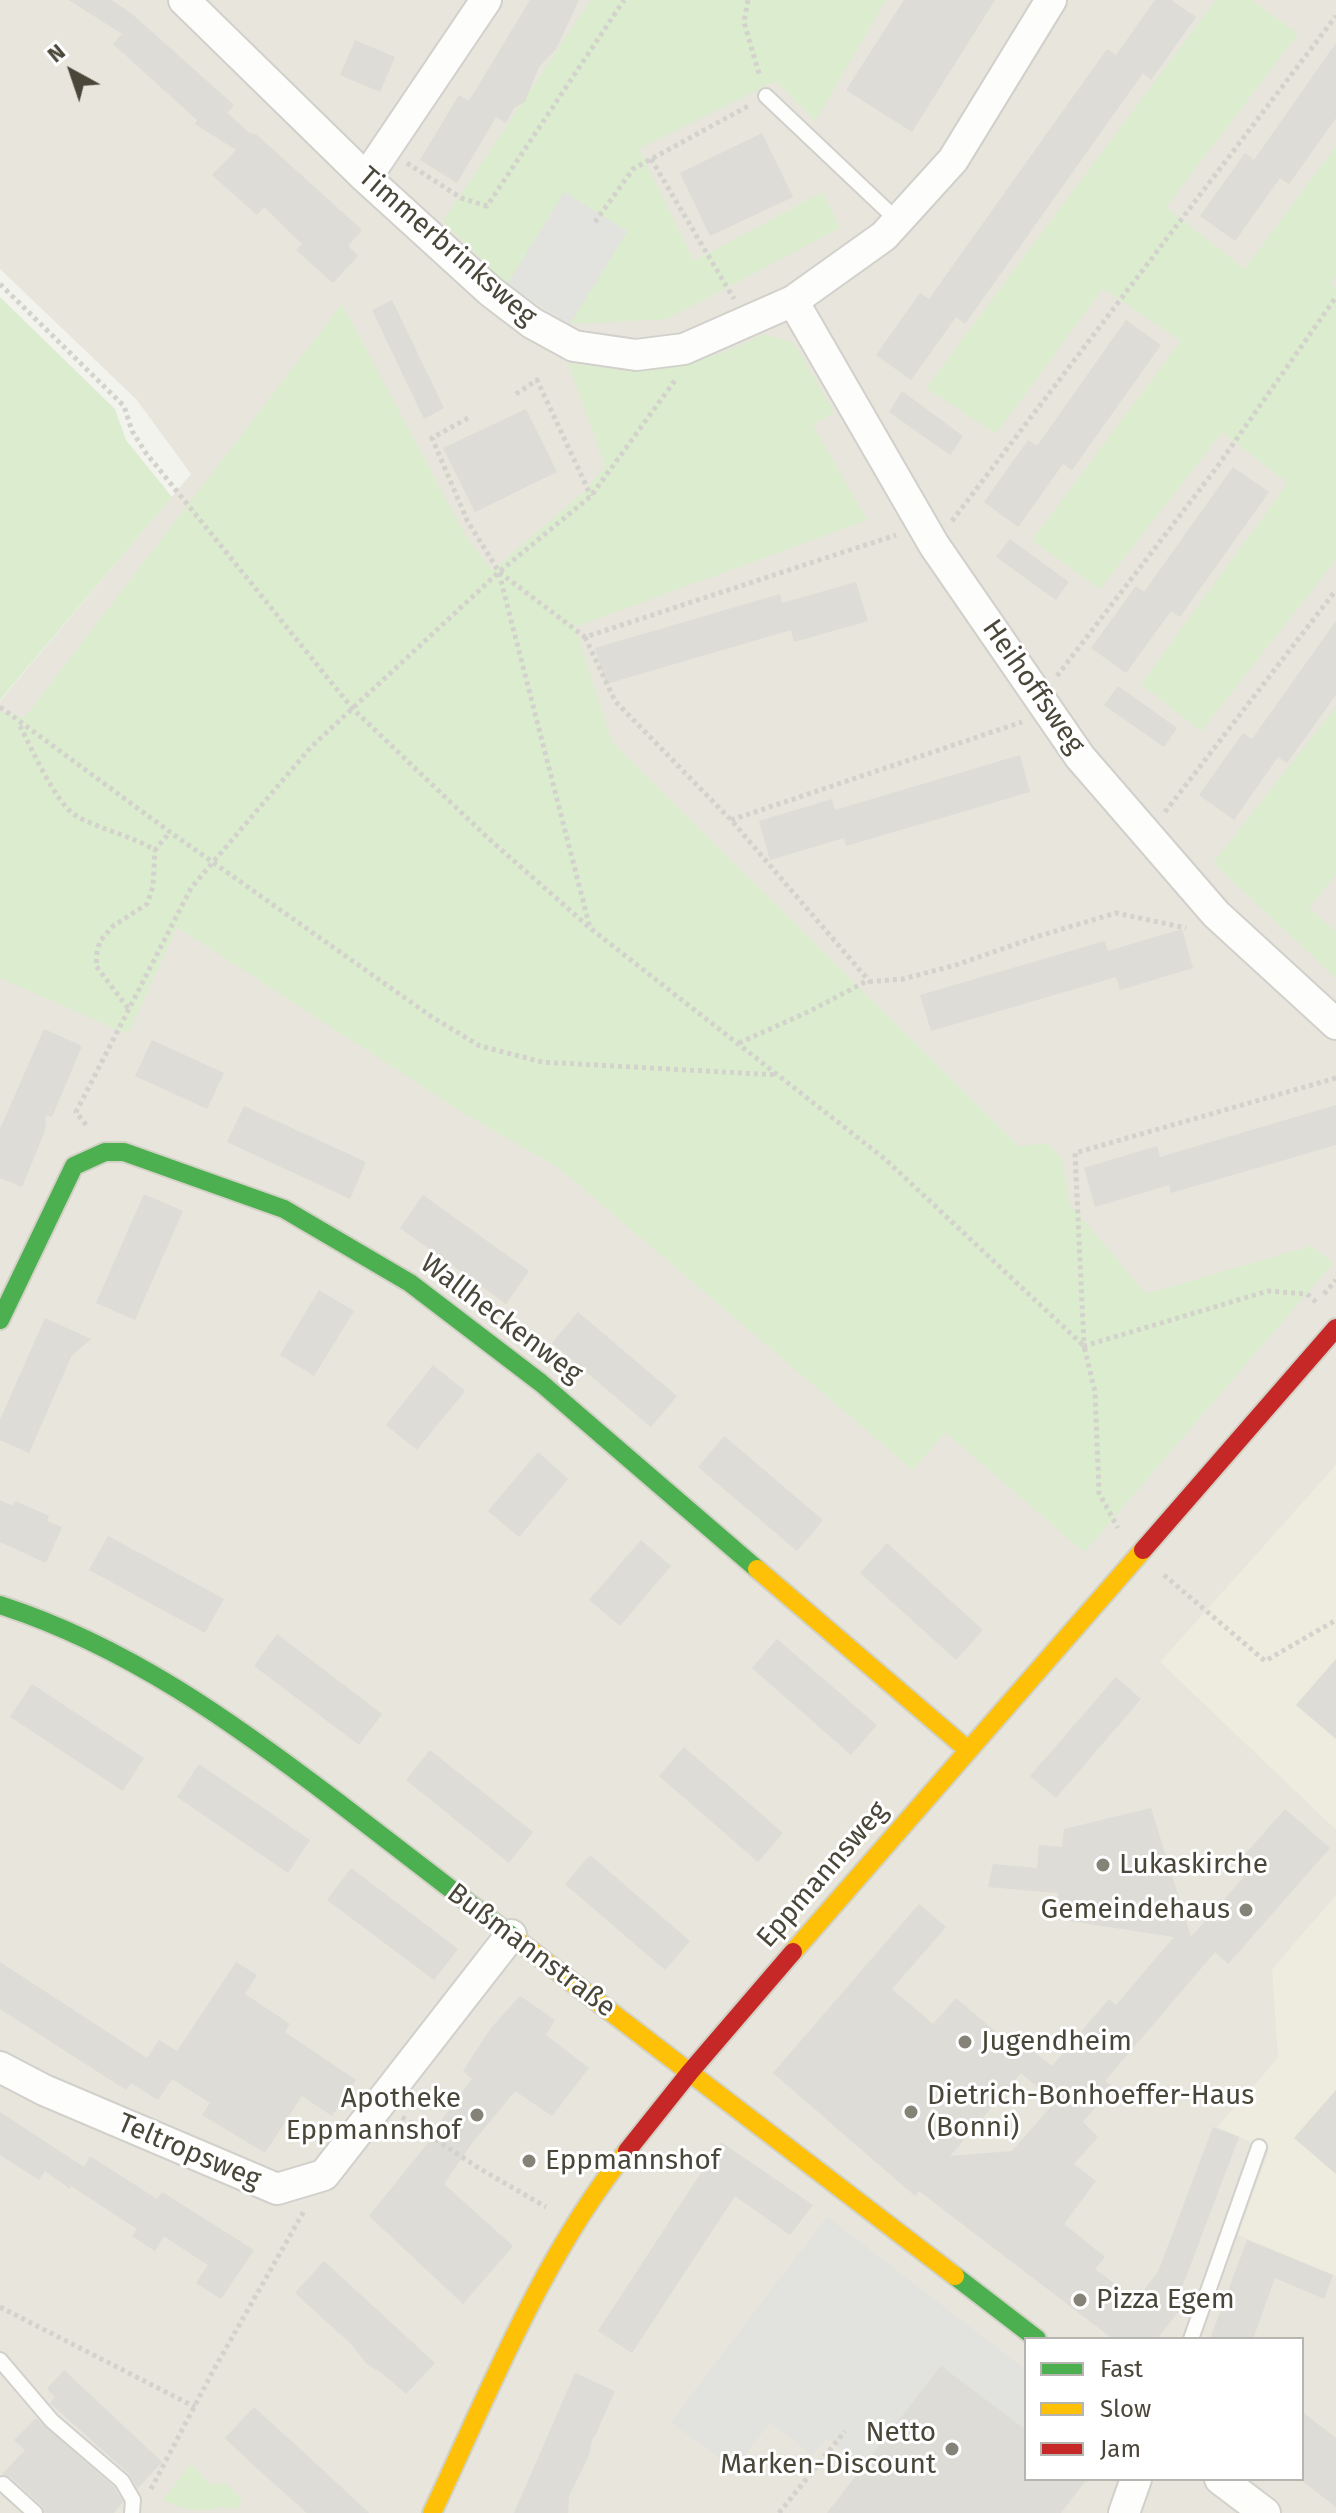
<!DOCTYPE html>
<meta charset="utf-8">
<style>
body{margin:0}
#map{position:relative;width:1336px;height:2513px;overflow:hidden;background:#f3f3ee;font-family:"Fira Sans",sans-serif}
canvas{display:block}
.legend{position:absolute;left:1024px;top:2337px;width:280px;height:144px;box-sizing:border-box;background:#fff;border:2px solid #b7b5b0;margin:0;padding:10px 14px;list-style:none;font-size:24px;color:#4a4639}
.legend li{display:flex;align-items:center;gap:16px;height:40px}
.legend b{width:40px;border:2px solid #b7b5b0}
.north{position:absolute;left:32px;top:32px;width:80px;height:80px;-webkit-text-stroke:6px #fff;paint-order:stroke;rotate:320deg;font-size:22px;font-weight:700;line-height:32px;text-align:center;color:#4a4639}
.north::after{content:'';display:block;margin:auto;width:28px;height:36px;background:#4a4639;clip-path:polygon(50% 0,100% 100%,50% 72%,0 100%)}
</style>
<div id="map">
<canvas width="1336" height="2513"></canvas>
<ul class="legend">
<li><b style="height:10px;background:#4caf50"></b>Fast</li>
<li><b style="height:10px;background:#ffc107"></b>Slow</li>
<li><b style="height:10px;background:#c62828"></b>Jam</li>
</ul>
<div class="north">N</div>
</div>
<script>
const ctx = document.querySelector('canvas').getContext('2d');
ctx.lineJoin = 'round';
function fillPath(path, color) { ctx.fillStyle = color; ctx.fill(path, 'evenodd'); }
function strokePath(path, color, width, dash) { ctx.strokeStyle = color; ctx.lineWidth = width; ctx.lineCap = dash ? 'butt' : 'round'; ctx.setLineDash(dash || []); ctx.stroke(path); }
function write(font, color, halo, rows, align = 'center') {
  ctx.font = font + ' "Fira Sans",sans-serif'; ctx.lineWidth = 6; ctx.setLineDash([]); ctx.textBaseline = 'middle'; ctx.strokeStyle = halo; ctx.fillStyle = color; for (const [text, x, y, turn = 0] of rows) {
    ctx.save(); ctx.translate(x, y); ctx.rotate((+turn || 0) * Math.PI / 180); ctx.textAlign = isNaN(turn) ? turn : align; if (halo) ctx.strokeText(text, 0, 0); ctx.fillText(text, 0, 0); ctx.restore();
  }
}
fillPath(new Path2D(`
 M 0,0 L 1336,0 L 1336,2513 L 0,2513 L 0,701 L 191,474 L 136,399 L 0,269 ZM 1026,2339 L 1302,2339 L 1302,2479 L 1026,2479 Z`), '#e7e5dc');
fillPath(new Path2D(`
 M 1336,1465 L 1336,1830 L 1160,1662 Z
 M 1336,1895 L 1336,2276 L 1238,2235 L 1269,2150 L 1217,2127 L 1278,2058 L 1272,1969 Z`), '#edecde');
fillPath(new Path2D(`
 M 591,0 L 886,0 L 815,121 L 776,81 L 639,149 L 694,261 L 823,192 L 840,228 L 667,319 L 570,324 L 627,231 L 564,193 L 507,285 L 443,221 Z
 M 1216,0 L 1252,0 L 1298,34 L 1166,207 L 1245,269 L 1336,146 L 1336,275 L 1330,283 L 1336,288 L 1336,560 L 1201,731 L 1141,684 L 1288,483 L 1222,432 L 1100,589 L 1032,540 L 1181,341 L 1103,288 L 996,434 L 926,388 Z
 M 0,297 L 115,409 L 126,440 L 172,497 L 0,700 Z
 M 342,304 L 464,533 L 492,571 L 586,490 L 605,466 L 568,363 L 628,371 L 718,355 L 765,334 L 794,343 L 834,412 L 813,425 L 867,520 L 575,627 L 612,742 L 1019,1146 L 1047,1143 L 1062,1159 L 1070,1204 L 1146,1294 L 1311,1246 L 1333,1263 L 1084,1552 L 945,1432 L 913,1470 L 559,1168 L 465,1114 L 177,927 L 128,1034 L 0,978 L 0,712 L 25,717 Z
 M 1336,707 L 1336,874 L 1309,908 L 1336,932 L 1336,978 L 1213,863 Z
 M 191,2464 L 210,2485 L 225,2483 L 241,2498 L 240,2504 L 236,2509 L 221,2507 C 201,2513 182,2510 163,2500 Z`), '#dcedcf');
fillPath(new Path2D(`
 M 564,192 L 627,231 L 570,324 L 507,285 Z
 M 827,2217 L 1026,2370 L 1026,2430 L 941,2366 L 865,2468 L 826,2438 L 812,2455 L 770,2422 L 734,2469 L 671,2422 Z`), '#e2e2de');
fillPath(new Path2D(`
 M 69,0 L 111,0 L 132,14 L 234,105 L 227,113 L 250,133 L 257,135 L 362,230 L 348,246 L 358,256 L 333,283 L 296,250 L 302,244 L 264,207 L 257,215 L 212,175 L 236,150 L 195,124 L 197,120 L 113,44 L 122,34 Z
 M 530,0 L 579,0 L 556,49 L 539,67 L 525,102 L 514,108 L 506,123 L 496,117 L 457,183 L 420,160 L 459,95 L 469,101 Z
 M 904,0 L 995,0 L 912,132 L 846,90 Z
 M 1155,0 L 1171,0 L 1196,17 L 1151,80 L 1143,73 L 965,324 L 956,317 L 911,380 L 876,355 L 920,293 L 929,299 L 1107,49 L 1116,55 Z
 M 355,40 L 395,57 L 380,92 L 340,75 Z
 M 1336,43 L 1336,118 L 1289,184 L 1280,178 L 1235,241 L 1200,216 L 1245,153 L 1254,160 Z
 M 762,133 L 793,197 L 710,236 L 680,173 Z
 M 392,300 L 444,408 L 424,419 L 372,310 Z
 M 1126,320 L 1161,345 L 1072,470 L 1063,464 L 1018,527 L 984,502 L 1028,440 L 1037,446 Z
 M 902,391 L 963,436 L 950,455 L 889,412 Z
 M 526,409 L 557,472 L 475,512 L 443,448 Z
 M 1233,467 L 1269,492 L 1180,617 L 1171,611 L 1126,673 L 1091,648 L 1136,586 L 1144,592 Z
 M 1010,539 L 1069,582 L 1056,600 L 996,557 Z
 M 856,582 L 868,621 L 794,642 L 791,630 L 606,684 L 595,648 L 780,594 L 782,603 Z
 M 1336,621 L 1336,695 L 1287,763 L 1278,757 L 1234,820 L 1199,795 L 1243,733 L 1252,739 Z
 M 1118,686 L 1177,728 L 1164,747 L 1104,705 Z
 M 1020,755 L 1030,792 L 846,846 L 844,838 L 770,860 L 759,821 L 832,799 L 835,810 Z
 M 1182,929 L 1193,968 L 1120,990 L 1116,977 L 931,1031 L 920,995 L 1105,941 L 1108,951 Z
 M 44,1029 L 82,1046 L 52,1117 L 46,1115 L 45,1131 L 22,1187 L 0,1178 L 0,1129 Z
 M 152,1040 L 224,1073 L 207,1109 L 135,1076 Z
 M 1336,1105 L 1336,1145 L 1171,1193 L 1169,1185 L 1095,1207 L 1084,1168 L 1157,1146 L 1160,1157 Z
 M 244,1106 L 366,1162 L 350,1199 L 227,1142 Z
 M 144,1194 L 183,1211 L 135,1320 L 96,1303 Z
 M 423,1195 L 529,1271 L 506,1304 L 400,1228 Z
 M 319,1290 L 354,1311 L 314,1376 L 280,1355 Z
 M 578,1312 L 677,1396 L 651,1427 L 552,1343 Z
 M 45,1318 L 91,1339 L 72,1355 L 29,1453 L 0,1440 L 0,1420 Z
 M 433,1365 L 465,1391 L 417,1450 L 386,1425 Z
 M 724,1436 L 823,1520 L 797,1551 L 698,1467 Z
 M 538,1452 L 568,1479 L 519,1537 L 488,1511 Z
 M 0,1500 L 13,1506 L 15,1501 L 49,1516 L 47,1521 L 62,1527 L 46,1563 L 0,1542 Z
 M 108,1536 L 224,1599 L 205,1633 L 89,1570 Z
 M 641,1540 L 671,1566 L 620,1626 L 589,1600 Z
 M 887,1543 L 983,1630 L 956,1660 L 860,1573 Z
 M 277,1634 L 382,1714 L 359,1745 L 254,1666 Z
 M 777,1639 L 877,1725 L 851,1755 L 752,1668 Z
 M 1336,1659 L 1336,1739 L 1296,1705 Z
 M 1116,1677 L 1141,1699 L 1056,1798 L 1030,1776 Z
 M 32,1684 L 144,1758 L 123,1791 L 10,1717 Z
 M 684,1747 L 783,1833 L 758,1862 L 659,1776 Z
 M 430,1750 L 533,1832 L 509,1863 L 406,1780 Z
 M 199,1764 L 310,1840 L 288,1873 L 177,1797 Z
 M 1151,1808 L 1191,1937 L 1244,1877 L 1233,1868 L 1285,1809 L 1330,1848 L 1228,1964 L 1215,1952 L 1105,2081 L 1112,2086 L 1083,2122 L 1098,2137 L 1074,2164 L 1096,2181 L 1064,2224 L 1105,2257 L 1095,2269 L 1136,2300 L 1158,2272 L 1213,2127 L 1239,2137 L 1181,2290 L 1190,2297 L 1157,2339 L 1113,2339 L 919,2191 L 915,2196 L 773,2073 L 919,1904 L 946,1927 L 892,1989 L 933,2024 L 956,1998 L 1018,2051 L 1024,2044 L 1052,2066 L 1109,1999 L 1116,2005 L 1174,1937 L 1056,1919 L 1058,1893 L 988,1887 L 993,1864 L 1037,1868 L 1039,1845 L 1062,1847 L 1064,1829 ZM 1021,2073 L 1055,2102 L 1012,2151 L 950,2156 Z
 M 590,1855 L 690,1941 L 665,1970 L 565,1884 Z
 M 351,1868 L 458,1949 L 434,1980 L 327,1900 Z
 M 0,1962 L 147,2058 L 159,2040 L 177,2051 L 236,1962 L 257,1975 L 245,1994 L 290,2024 L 285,2032 L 356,2080 L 332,2116 L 302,2096 L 265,2153 L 202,2115 L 210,2103 L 172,2079 L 158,2100 L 131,2083 L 126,2090 L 0,2009 Z
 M 520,1996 L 555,2020 L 546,2035 L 589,2068 L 552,2116 L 515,2091 L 472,2143 L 444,2184 L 513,2246 L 463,2304 L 369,2216 L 443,2124 L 440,2122 L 472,2079 L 463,2071 L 491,2028 Z
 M 1336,2090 L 1336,2174 L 1294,2138 Z
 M 0,2112 L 84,2167 L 90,2156 L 157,2199 L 162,2192 L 254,2250 L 221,2299 L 196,2283 L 208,2265 L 186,2251 L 164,2236 L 155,2251 L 132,2236 L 137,2229 L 71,2186 L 70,2189 L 45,2171 L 39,2180 L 0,2155 Z
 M 721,2142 L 813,2205 L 790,2235 L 735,2196 L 632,2353 L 598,2331 Z
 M 1247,2240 L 1333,2275 L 1324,2299 L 1275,2278 L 1253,2339 L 1210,2339 Z
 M 324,2261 L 435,2363 L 406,2394 L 383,2374 L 367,2364 L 351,2344 L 295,2293 Z
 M 941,2366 L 1026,2430 L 1026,2479 L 1087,2479 L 1061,2513 L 827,2513 Z
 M 64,2370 L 162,2462 L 138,2488 L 128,2473 L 50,2403 L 55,2397 L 47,2389 Z
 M 575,2373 L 615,2391 L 594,2438 L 593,2437 L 588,2458 L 569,2496 L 568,2513 L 514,2513 Z
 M 254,2407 L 310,2458 L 369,2513 L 307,2513 L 252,2464 L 225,2438 Z
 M 1302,2412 L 1336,2438 L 1336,2507 L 1301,2480 Z
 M 36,2418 L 114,2487 L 123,2502 L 114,2513 L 45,2513 L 42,2506 L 10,2477 L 2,2474 L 25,2450 L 14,2440 Z`), '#dddcd6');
const lane = new Path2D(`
 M 766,96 L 898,221
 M 1191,2339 L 1259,2147
 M 0,2360 L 52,2421 L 122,2481 L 133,2500 L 132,2513
 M 3,2484 L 35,2513`);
const street = new Path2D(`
 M 184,0 L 366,178 L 490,291 L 532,323 L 574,346 L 636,355 L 684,349 L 793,301 L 884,236 L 953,160 L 1051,0
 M 366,178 L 486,0
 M 793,301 L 934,545 L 1080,757 L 1216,914 L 1336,1024
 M 0,2067 L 44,2090 L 277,2189 L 324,2175 L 511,1935
 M 1220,2479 L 1265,2513
 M 1124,2513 L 1136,2479`);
const fast = new Path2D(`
 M 0,1320 L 74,1166 L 105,1152 L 124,1152 L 284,1209 L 410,1283 L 541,1383 L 757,1569
 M 0,1605 C 127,1646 234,1723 339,1803 C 398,1849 458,1894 517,1940
 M 955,2276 L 1037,2339`);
const slow = new Path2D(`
 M 757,1569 L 968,1750
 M 517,1940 L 955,2276
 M 793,1952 L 1143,1550
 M 432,2513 C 489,2392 543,2255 627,2151`);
const jam = new Path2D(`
 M 1143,1550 L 1336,1328
 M 627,2151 L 690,2072 L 793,1952`);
strokePath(lane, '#d1d0cb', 18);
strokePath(street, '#d1d0cb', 34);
strokePath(fast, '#d2d1c5', 22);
strokePath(slow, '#d2d1c5', 22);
strokePath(jam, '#d2d1c5', 22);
strokePath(new Path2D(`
 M 748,0 L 744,22 L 760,77
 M 651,159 L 734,299
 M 407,163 L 461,198 L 487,206 L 624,0
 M 595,222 L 633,169 L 750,105
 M 0,284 L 124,406 L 132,431 L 146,453 L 352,708 L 488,838 L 590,928 L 885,1159 L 1084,1346 L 1095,1392 L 1099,1493 L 1118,1528
 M 516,394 L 537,380 L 591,496
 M 468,418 L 432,438 L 467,520 L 499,572 L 585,637 L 896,535
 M 952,521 L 1336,16
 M 499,573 L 590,928
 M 585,637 L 615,701 L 731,820 L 870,982
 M 1057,676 L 1217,467 L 1336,297
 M 0,707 L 170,832 L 432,1017 L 480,1046 L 542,1062 L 778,1075
 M 20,726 C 32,749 55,802 75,815 C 98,829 130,835 155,850 L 170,832
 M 1165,812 L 1336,590
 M 731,820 L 1022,722
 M 128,1008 L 96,966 L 97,952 L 100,941 L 113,926 L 147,904 L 153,886 L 155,850
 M 739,1043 L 810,1011 L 865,982 L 903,979 L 956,965 L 1039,936 L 1116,913 L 1186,928
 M 86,1125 L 76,1112 L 191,888 L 311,747 L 499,572 L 591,496 L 676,379
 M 1324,1294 L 1336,1280
 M 1316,1302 L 1307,1294 L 1268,1291 L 1084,1346 L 1075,1153 L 1336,1078
 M 1164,1575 L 1265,1661 L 1336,1620
 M 402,2117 L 477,2167 L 546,2207
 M 0,2307 L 195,2407
 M 151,2489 L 213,2371 L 304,2211
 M 779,2513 L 845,2431`), '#d3d2cc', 5, [4, 4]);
strokePath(lane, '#fdfdfc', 14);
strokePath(street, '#fdfdfc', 30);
strokePath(fast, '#4caf50', 18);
strokePath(slow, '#ffc107', 18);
strokePath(jam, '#c62828', 18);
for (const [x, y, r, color] of [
 [1103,1865,8,"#858378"],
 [1246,1910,8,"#858378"],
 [965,2042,8,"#858378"],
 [911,2112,8,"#858378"],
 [477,2115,8,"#858378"],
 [529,2161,8,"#858378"],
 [1080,2300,8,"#858378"],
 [952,2449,8,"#858378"]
]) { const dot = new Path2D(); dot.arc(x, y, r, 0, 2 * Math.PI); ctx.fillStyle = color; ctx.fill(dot); strokePath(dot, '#fff', 3); }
write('28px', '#4a4639', '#fff', [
 ["Timmerbrinksweg",447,247,41],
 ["Heihoffsweg",1033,687,55],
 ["Wallheckenweg",501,1319,37],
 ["Eppmannsweg",823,1875,-49],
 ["Bußmannstraße",531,1951,37],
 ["Teltropsweg",189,2152,23]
]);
write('28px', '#4a4639', '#fff', [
 ["Lukaskirche",1119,1865],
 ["Gemeindehaus",1230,1910,"right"],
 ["Jugendheim",981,2042],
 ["Dietrich-Bonhoeffer-Haus",927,2096],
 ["(Bonni)",927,2128],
 ["Apotheke",461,2099,"right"],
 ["Eppmannshof",461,2131,"right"],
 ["Eppmannshof",545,2161],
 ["Pizza Egem",1096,2300],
 ["Netto",936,2433,"right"],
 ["Marken-Discount",936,2465,"right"]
], 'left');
</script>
